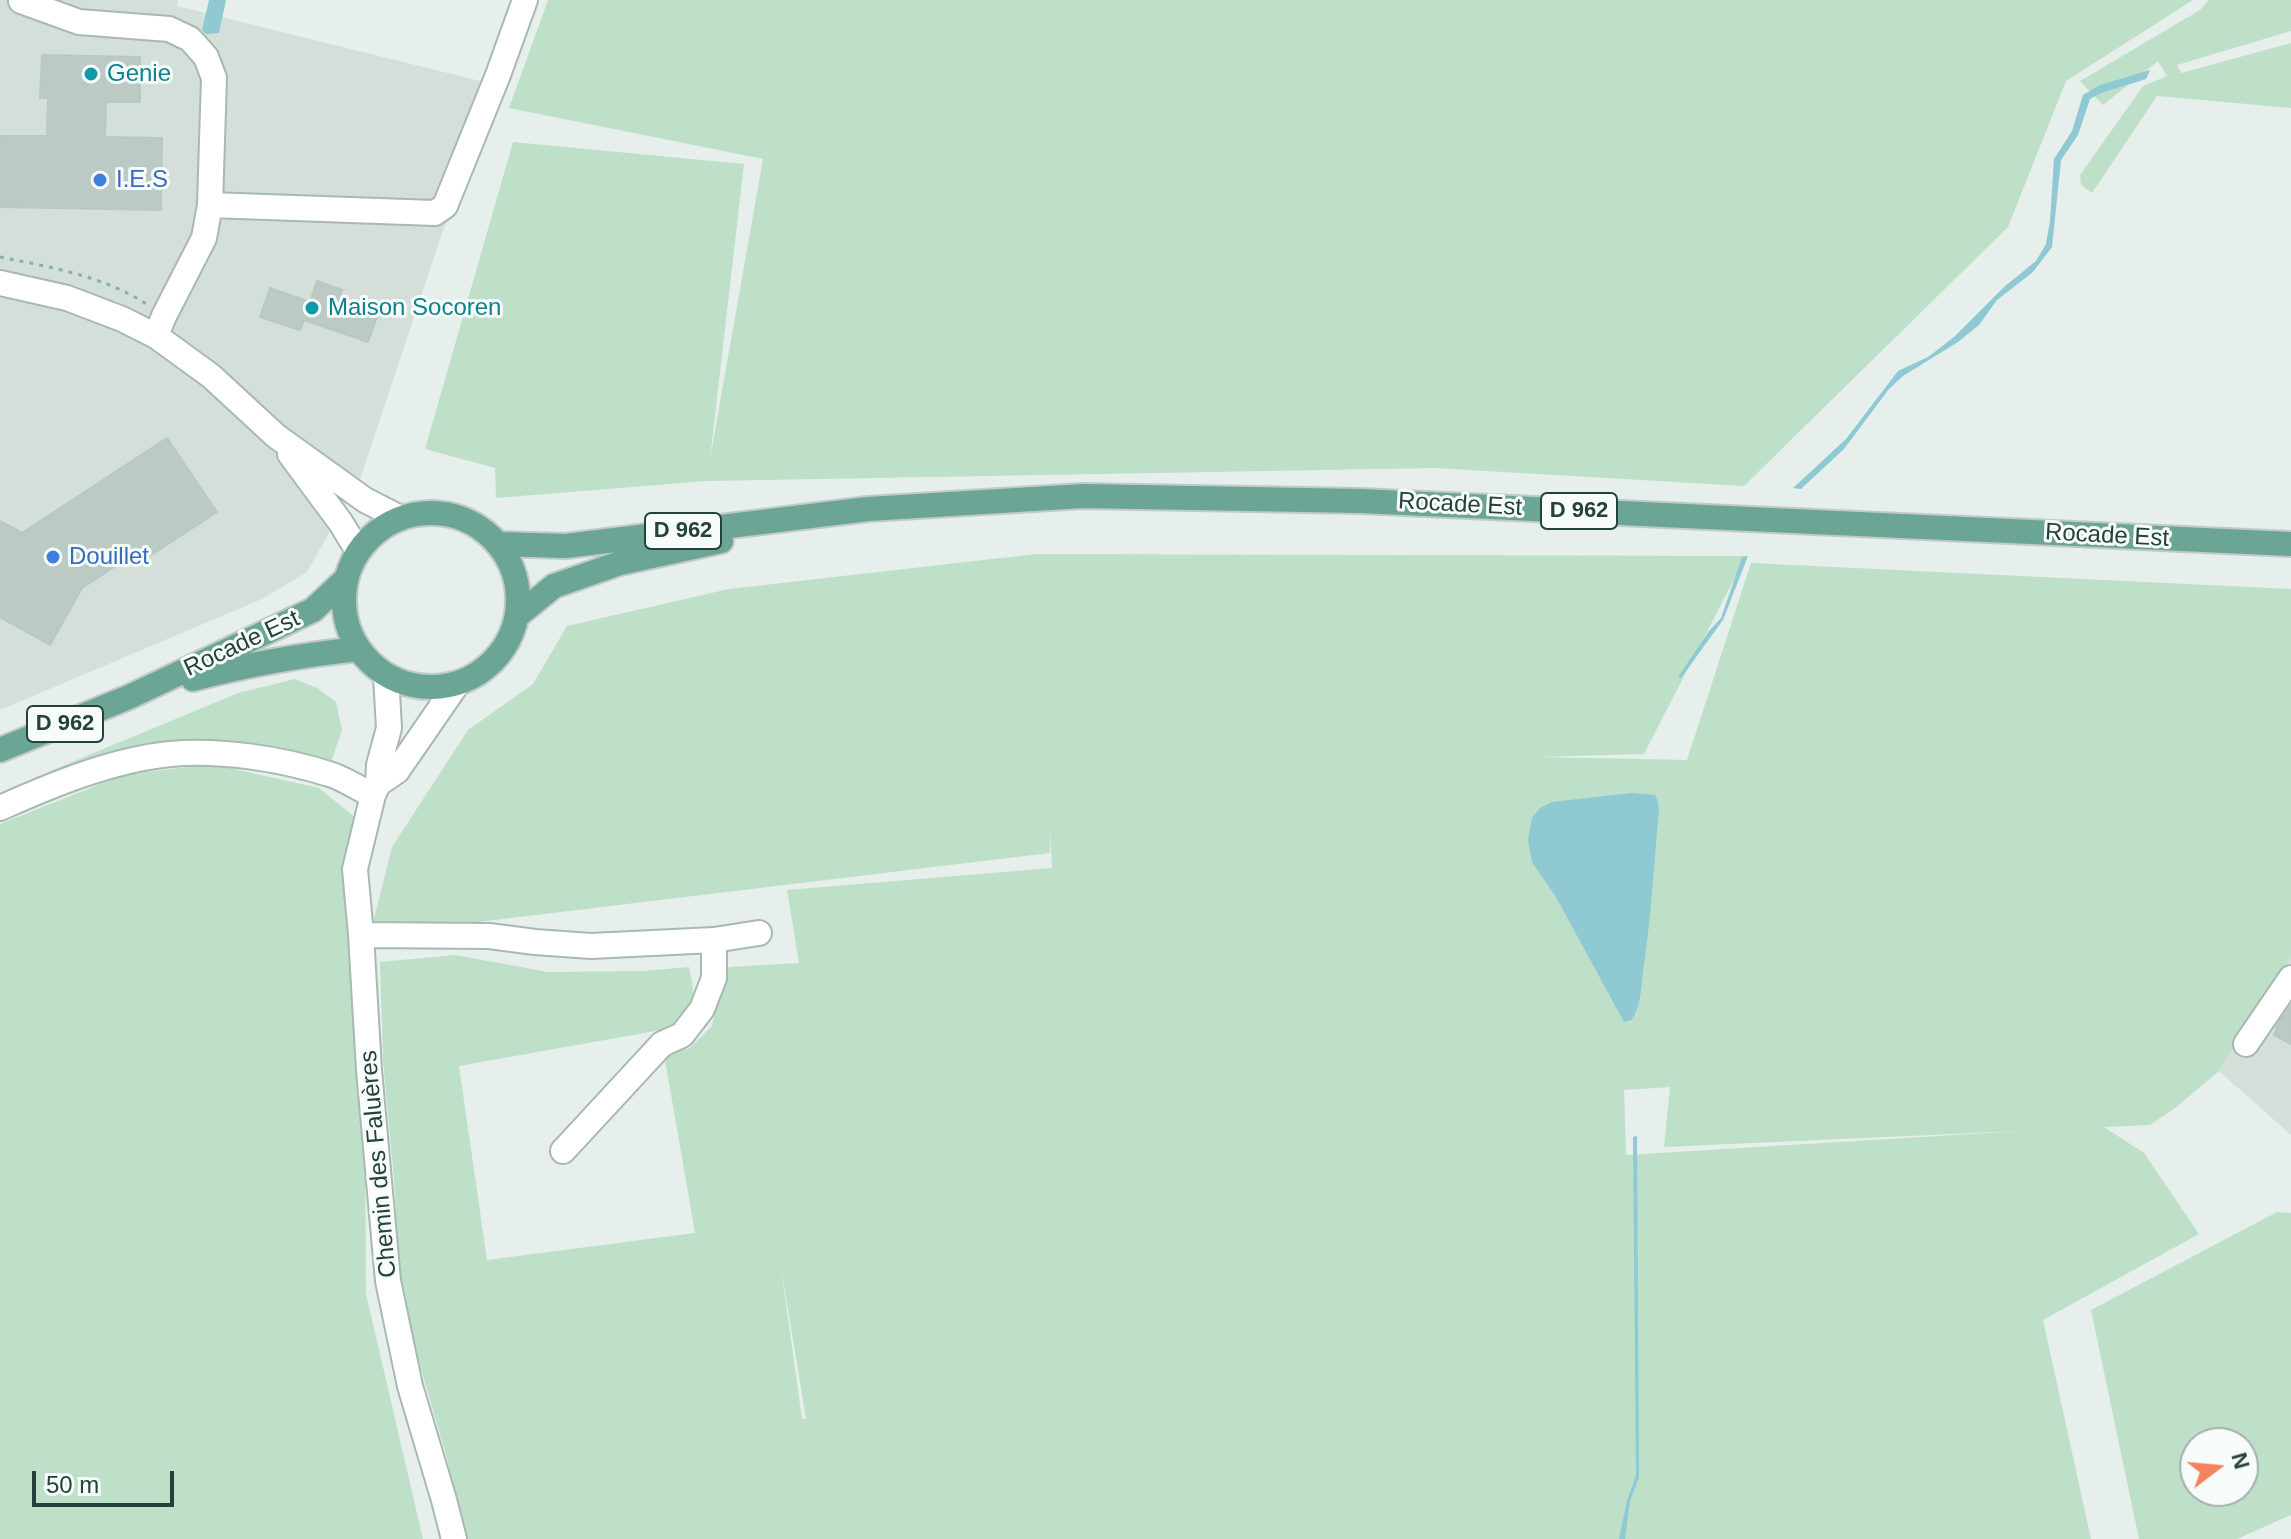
<!DOCTYPE html>
<meta charset="utf-8">
<style>
body{margin:0}
#map{position:relative;width:2291px;height:1539px;overflow:hidden;background:#e6efeb;font-family:Arial,sans-serif}
canvas{display:block}
.north{position:absolute;left:2179px;top:1427px;width:80px;height:80px;box-sizing:border-box;background:#f7fbf9;border:2px solid #a3b1ad;border-radius:50%;rotate:74deg;font-size:22px;font-weight:700;line-height:32px;text-align:center;color:#24423a}
.north::after{content:'';display:block;margin:auto;width:28px;height:36px;background:#f4845f;clip-path:polygon(50% 0,100% 100%,50% 72%,0 100%)}
.scale{position:absolute;left:32px;top:1471px;width:142px;height:36px;box-sizing:border-box;border:4px solid #24423a;border-top:0;padding-left:10px;font-size:24px;line-height:28px;white-space:nowrap;color:#24423a;-webkit-text-stroke:6px #f7fbf9;paint-order:stroke}
</style>
<div id="map">
<canvas width="2291" height="1539"></canvas>
<div class="north">N</div>
<div class="scale">50 m</div>
</div>
<script>
const ctx = document.querySelector('canvas').getContext('2d');
ctx.lineJoin = 'round';
function fillPath(path, color) { ctx.fillStyle = color; ctx.fill(path, 'evenodd'); }
function strokePath(path, color, width, dash) { ctx.strokeStyle = color; ctx.lineWidth = width; ctx.lineCap = dash ? 'butt' : 'round'; ctx.setLineDash(dash || []); ctx.stroke(path); }
function write(font, color, halo, rows, align = 'center') {
  ctx.font = font + ' Arial,sans-serif'; ctx.lineWidth = 6; ctx.setLineDash([]); ctx.textBaseline = 'middle'; ctx.strokeStyle = halo; ctx.fillStyle = color; for (const [text, x, y, turn = 0] of rows) {
    ctx.save(); ctx.translate(x, y); ctx.rotate((+turn || 0) * Math.PI / 180); ctx.textAlign = isNaN(turn) ? turn : align; if (halo) ctx.strokeText(text, 0, 0); ctx.fillText(text, 0, 0); ctx.restore();
  }
}
fillPath(new Path2D(`
 M 0,0 L 178,0 L 177,6 L 500,86 L 442,233 L 361,476 L 307,572 L 262,599 L 0,710 Z
 M 2291,958 L 2291,1135 L 2219,1071 Z`), '#d4dfda');
fillPath(new Path2D(`
 M 548,0 L 2193,0 L 2066,81 L 2008,227 L 1744,486 L 1435,468 L 707,481 L 496,498 L 495,468 L 425,449 L 513,142 L 744,164 L 710,459 L 763,159 L 509,108 Z
 M 2209,0 L 2291,0 L 2291,31 L 2177,65 L 2181,73 L 2291,43 L 2291,108 L 2157,96 L 2092,193 L 2081,185 L 2080,175 L 2143,86 L 2167,76 L 2158,61 L 2103,105 L 2080,81 L 2200,10 Z
 M 1036,554 L 1746,556 L 1644,754 L 1539,757 L 1687,760 L 1751,563 L 2291,589 L 2291,958 L 2219,1071 L 2175,1108 L 2150,1125 L 2104,1127 L 2144,1153 L 2199,1234 L 2043,1320 L 2091,1539 L 459,1539 L 448,1462 L 406,1317 L 397,1255 L 395,1190 L 383,1061 L 380,962 L 455,955 L 548,972 L 643,971 L 689,967 C 695,995 697,1011 672,1028 L 459,1066 L 487,1260 L 695,1233 L 664,1054 L 690,1048 L 712,1026 L 719,994 L 729,967 L 799,963 L 787,890 L 1052,868 L 1050,829 L 1050,853 L 370,935 L 392,847 L 468,730 L 533,684 L 567,626 L 729,589 ZM 1670,1087 L 1664,1147 L 2020,1131 L 1626,1155 L 1624,1090 ZM 779,1253 L 779,1254 L 806,1419 L 802,1419 Z
 M 295,679 L 317,688 L 336,702 L 342,730 L 331,762 L 205,743 L 147,750 L 48,772 L 238,693 Z
 M 212,764 L 319,788 L 366,826 L 364,975 L 366,1294 L 423,1539 L 0,1539 L 0,824 L 123,775 Z
 M 2277,1212 L 2291,1213 L 2291,1515 L 2237,1539 L 2139,1539 L 2091,1310 ZM 2195,1443 L 2243,1443 L 2243,1491 L 2195,1491 Z`), '#bfe0c8');
fillPath(new Path2D(`
 M 209,0 L 226,0 L 219,33 L 206,34 L 202,30 Z
 M 2150,70 L 2146,79 L 2101,93 L 2090,99 L 2078,135 L 2061,160 L 2052,247 L 2033,272 L 1997,300 L 1979,325 L 1958,342 L 1903,376 L 1889,389 L 1844,449 L 1801,489 L 1793,488 L 1846,439 L 1898,371 L 1928,357 L 1954,337 L 2004,287 L 2036,261 L 2046,244 L 2050,221 L 2054,159 L 2072,131 L 2083,95 L 2100,85 Z
 M 1748,556 L 1723,620 L 1681,678 L 1678,677 L 1709,631 L 1721,618 L 1742,557 Z
 M 1631,793 L 1655,795 L 1658,801 L 1659,810 C 1654,864 1651,919 1643,972 C 1641,988 1641,1008 1631,1020 L 1624,1022 L 1556,897 L 1532,862 L 1528,840 L 1532,818 L 1540,808 L 1552,802 Z
 M 1637,1136 L 1639,1478 L 1630,1501 L 1625,1539 L 1619,1539 L 1627,1501 L 1636,1475 L 1633,1137 Z`), '#8ec9d4');
const building = new Path2D(`
 M 42,55 L 140,57 L 140,102 L 106,102 L 105,137 L 162,138 L 161,210 L 0,207 L 0,136 L 47,136 L 48,98 L 40,98 Z
 M 317,281 L 342,290 L 338,300 L 378,314 L 368,342 L 304,320 L 300,330 L 260,317 L 270,288 L 310,302 Z
 M 167,438 L 217,512 L 139,563 L 134,554 L 82,588 L 50,645 L 0,617 L 0,521 L 22,533 Z
 M 2291,1005 L 2291,1044 L 2274,1035 L 2277,1028 L 2276,1027 Z`);
fillPath(building, '#bbcac4');
strokePath(building, '#b8c9c2', 2);
const minor = new Path2D(`
 M 21,1 L 79,22 L 169,29 L 190,39 L 206,57 L 214,78 L 210,205 L 204,238 L 164,316 L 156,336
 M 210,205 L 435,213 L 445,206 L 498,75 L 525,0
 M 0,283 L 67,298 L 122,319 L 156,336 L 211,376 L 276,436 L 365,500 L 400,518
 M 290,454 L 341,523 L 358,551
 M 386,676 L 389,728 L 379,765 L 378,784 L 373,795 L 355,869 L 361,935 L 369,1070 L 388,1281 L 410,1386 L 444,1500 L 454,1539
 M 378,784 L 397,771 L 457,684
 M 0,808 C 54,784 112,760 170,754 C 219,749 282,759 329,774 C 344,778 358,789 373,795
 M 361,935 L 489,936 L 535,942 L 591,946 L 714,940 L 759,933
 M 2246,1044 L 2291,978
 M 563,1151 L 662,1044 L 682,1035 L 702,1009 L 714,978 L 714,940`);
const major = new Path2D(`
 M344 600a87 87 0 1 1 174 0a87 87 0 1 1-174 0Z
 M 498,544 L 566,546 L 868,509 L 1083,496 L 1361,501 L 2291,544
 M 517,616 L 554,586 L 620,563 L 721,541
 M 193,679 C 249,664 301,655 359,649
 M 0,750 L 129,697 L 313,610 L 346,579`);
strokePath(minor, '#a8b8b2', 28);
strokePath(major, '#c2cac8', 28);
strokePath(new Path2D(`
 M 0,257 C 50,267 104,276 148,305`), '#86b3a5', 3, [4, 6]);
strokePath(minor, '#fff', 24);
strokePath(major, '#6aa596', 24);
for (const [x, y, r, color] of [
 [91,74,8,"#0f9aa8"],
 [100,180,8,"#3f7fe0"],
 [312,308,8,"#0f9aa8"],
 [53,557,8,"#3f7fe0"]
]) { const dot = new Path2D(); dot.arc(x, y, r, 0, 2 * Math.PI); ctx.fillStyle = color; ctx.fill(dot); strokePath(dot, '#f7fbf9', 3); }
for (const [x, y, w] of [
 [1579,511,76],
 [683,531,76],
 [65,724,76]
]) { const box = new Path2D(); box.roundRect(x - w / 2, y - 18, w, 36, 6); ctx.fillStyle = '#f7fbf9'; ctx.fill(box); strokePath(box, '#24423a', 2); }
write('bold 22px', '#24423a', null, [
 ["D 962",1579,511],
 ["D 962",683,531],
 ["D 962",65,724]
]);
write('24px', '#0d838f', '#f7fbf9', [
 ["Genie",107,74],
 ["Maison Socoren",328,308]
], 'left');
write('24px', '#366cbe', '#f7fbf9', [
 ["I.E.S",116,180],
 ["Douillet",69,557]
], 'left');
write('24px', '#24423a', '#f7fbf9', [
 ["Rocade Est",1460,505,3],
 ["Rocade Est",2107,536,3],
 ["Rocade Est",242,644,-25],
 ["Chemin des Faluères",379,1164,-95]
]);
</script>
